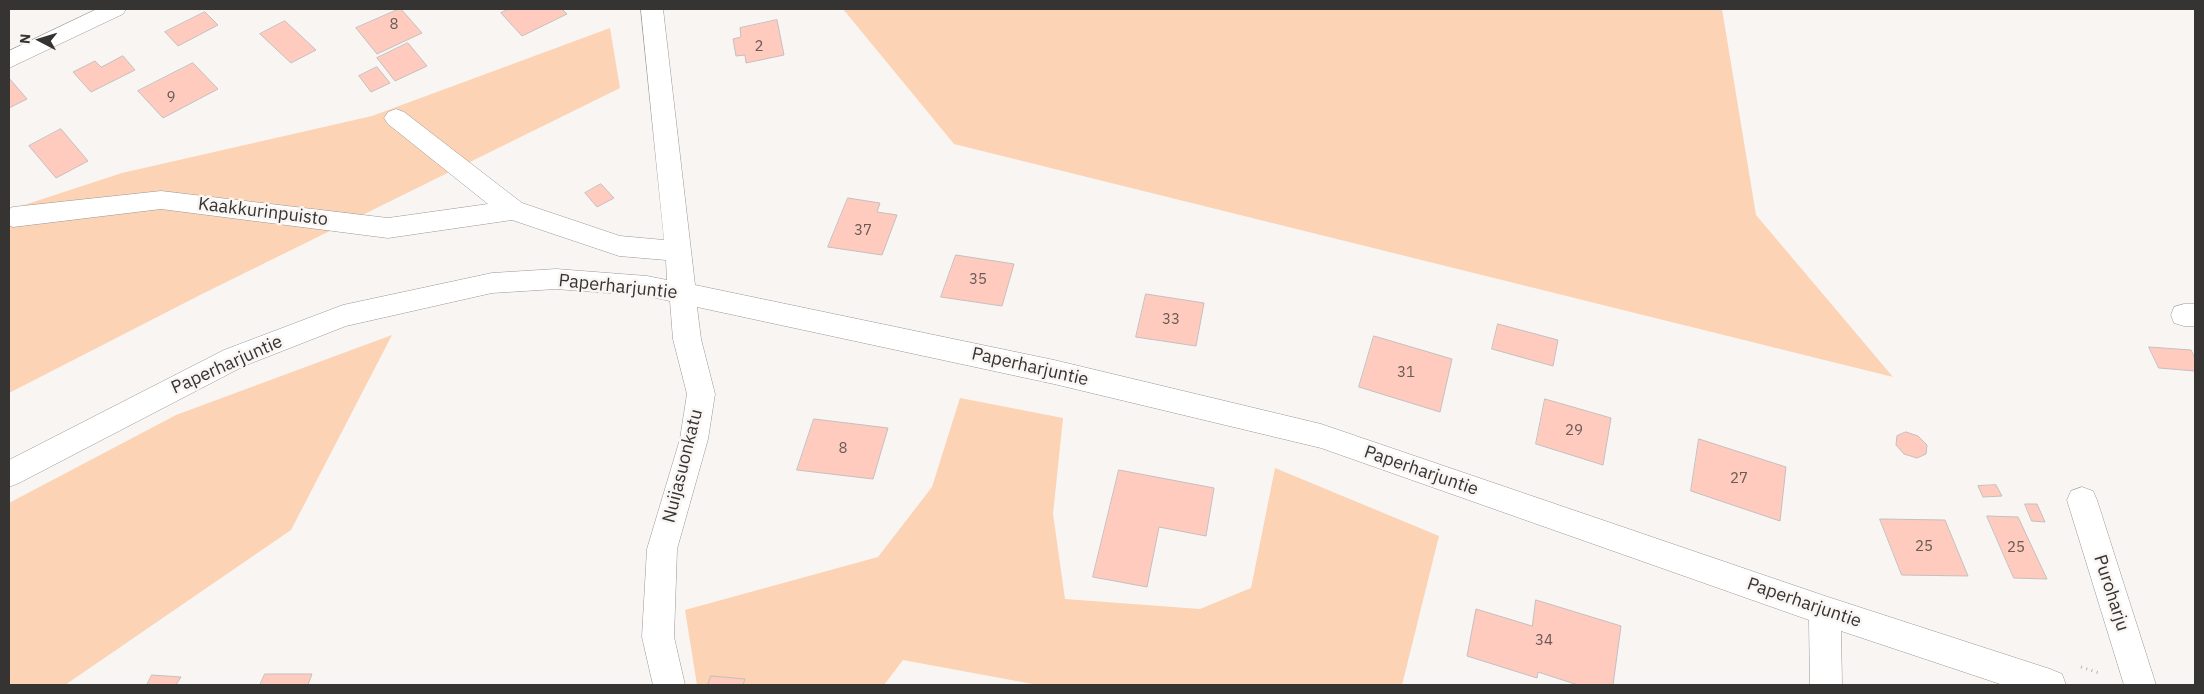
<!DOCTYPE html>
<style>
body{margin:0}
#map{position:relative;width:2204px;height:694px;overflow:hidden;background:#f9f5f2;font-family:"IBM Plex Sans",sans-serif}
canvas{display:block}
.frame{position:absolute;inset:0;border:10px solid #353433;pointer-events:none}
.north{position:absolute;left:15px;top:15px;width:50px;height:50px;-webkit-text-stroke:4px #f9f5f2;paint-order:stroke;rotate:275deg;font-size:14px;font-weight:700;line-height:20px;text-align:center;color:#353433}
.north::after{content:'';display:block;margin:auto;width:18px;height:22px;background:#353433;clip-path:polygon(50% 0,100% 100%,50% 72%,0 100%)}
</style>
<div id="map">
<canvas width="2204" height="694"></canvas>
<div class="frame"></div>
<div class="north">N</div>
</div>
<script>
const ctx = document.querySelector('canvas').getContext('2d');
ctx.lineJoin = 'round';
function fillPath(path, color) { ctx.fillStyle = color; ctx.fill(path, 'evenodd'); }
function strokePath(path, color, width, dash) { ctx.strokeStyle = color; ctx.lineWidth = width; ctx.lineCap = dash ? 'butt' : 'round'; ctx.setLineDash(dash || []); ctx.stroke(path); }
function write(font, color, halo, rows, align = 'center') {
  ctx.font = font + ' "IBM Plex Sans",sans-serif'; ctx.lineWidth = 5; ctx.setLineDash([]); ctx.textBaseline = 'middle'; ctx.strokeStyle = halo; ctx.fillStyle = color; for (const [text, x, y, turn = 0] of rows) {
    ctx.save(); ctx.translate(x, y); ctx.rotate((+turn || 0) * Math.PI / 180); ctx.textAlign = isNaN(turn) ? turn : align; if (halo) ctx.strokeText(text, 0, 0); ctx.fillText(text, 0, 0); ctx.restore();
  }
}
fillPath(new Path2D(`
 M 843,9 L 1722,9 L 1756,215 L 1893,377 L 954,144 Z
 M 610,28 L 620,88 L 202,294 L 9,393 L 9,210 L 122,173 L 372,116 Z
 M 392,335 L 291,530 L 65,685 L 9,685 L 9,503 L 176,415 Z
 M 960,398 L 1063,418 L 1053,514 L 1065,599 L 1200,609 L 1251,588 L 1275,468 L 1439,536 L 1402,685 L 1038,685 L 903,660 L 884,685 L 697,685 L 685,610 L 878,557 L 932,487 Z`), '#fcd3b4');
const building = new Path2D(`
 M 399,9 L 401,9 L 422,33 L 377,54 L 356,28 Z
 M 509,9 L 562,9 L 567,14 L 522,36 L 501,13 Z
 M 205,12 L 218,25 L 178,46 L 165,32 Z
 M 777,20 L 784,55 L 746,63 L 745,55 L 736,56 L 733,39 L 741,37 L 740,28 Z
 M 285,21 L 316,50 L 291,63 L 260,34 Z
 M 408,43 L 427,66 L 395,81 L 377,58 Z
 M 123,56 L 135,70 L 91,92 L 73,72 L 95,61 L 101,67 Z
 M 193,63 L 218,89 L 163,118 L 138,91 Z
 M 377,67 L 390,83 L 371,92 L 359,76 Z
 M 9,78 L 27,99 L 9,108 Z
 M 61,129 L 88,161 L 56,178 L 29,146 Z
 M 601,184 L 614,198 L 597,207 L 585,193 Z
 M 848,198 L 880,203 L 877,212 L 897,215 L 882,255 L 828,247 Z
 M 956,255 L 1014,264 L 1002,306 L 941,297 Z
 M 1146,294 L 1204,303 L 1196,346 L 1136,337 Z
 M 1498,324 L 1558,340 L 1553,366 L 1492,349 Z
 M 1374,336 L 1452,359 L 1440,412 L 1359,387 Z
 M 2149,347 L 2191,350 L 2195,358 L 2195,371 L 2159,368 Z
 M 1545,399 L 1611,418 L 1603,465 L 1536,444 Z
 M 814,419 L 888,428 L 873,479 L 797,470 Z
 M 1906,432 L 1918,436 L 1927,445 L 1926,454 L 1917,458 L 1904,454 L 1896,445 L 1897,436 Z
 M 1699,439 L 1786,467 L 1780,521 L 1691,491 Z
 M 1119,470 L 1214,488 L 1206,536 L 1159,527 L 1147,587 L 1093,577 Z
 M 1996,485 L 2002,496 L 1983,497 L 1978,486 Z
 M 2025,504 L 2037,504 L 2045,522 L 2032,521 Z
 M 1987,516 L 2018,517 L 2047,579 L 2014,578 Z
 M 1880,519 L 1945,520 L 1968,576 L 1902,575 Z
 M 1536,600 L 1621,626 L 1613,685 L 1578,685 L 1538,672 L 1537,678 L 1467,656 L 1476,609 L 1532,626 Z
 M 265,674 L 312,674 L 308,685 L 260,685 Z
 M 152,675 L 181,677 L 176,685 L 147,685 Z
 M 711,676 L 745,679 L 743,685 L 708,685 Z`);
fillPath(building, '#ffcbbf');
strokePath(building, '#c4bfbe', 1);
const minor = new Path2D(`
 M 97,9 L 126,9 L 123,14 L 9,68 L 9,51 Z
 M 641,9 L 663,9 L 695,285 L 1054,360 L 1321,424 L 1825,596 L 2050,669 L 2062,674 L 2066,685 L 2003,685 L 1841,631 L 1842,685 L 1810,685 L 1809,620 L 1321,448 L 1054,384 L 697,307 L 701,339 L 715,394 L 708,439 L 677,549 L 674,637 L 685,685 L 653,685 L 642,637 L 647,549 L 680,439 L 687,394 L 673,339 L 670,301 L 647,296 L 556,289 L 492,293 L 346,326 L 244,366 L 19,483 L 9,487 L 9,460 L 224,350 L 343,305 L 492,273 L 556,269 L 647,276 L 667,280 L 666,260 L 619,256 L 512,220 L 388,238 L 161,209 L 13,227 L 9,225 L 9,209 L 13,207 L 161,191 L 388,218 L 488,204 L 388,124 L 384,118 L 388,112 L 396,109 L 404,112 L 522,203 L 620,236 L 664,240 Z
 M 2184,304 L 2195,304 L 2195,326 L 2184,326 L 2174,323 L 2171,315 L 2174,307 Z
 M 2082,487 L 2093,491 L 2097,500 L 2156,685 L 2124,685 L 2067,500 L 2071,491 Z`);
strokePath(minor, '#9b9795', 1);
strokePath(new Path2D(`
 M 2081,667 L 2099,673`), '#b7b4b1', 3, [1, 4.5]);
fillPath(minor, '#fff');
write('15px', '#685a56', null, [
 ["8",394,25],
 ["2",759,47],
 ["9",171,98],
 ["37",863,231],
 ["35",978,280],
 ["33",1171,320],
 ["31",1406,373],
 ["29",1574,431],
 ["8",843,449],
 ["27",1739,479],
 ["25",1924,547],
 ["25",2016,548],
 ["34",1544,641]
]);
write('18px', '#353433', '#f9f5f2', [
 ["Kaakkurinpuisto",263,212,7],
 ["Paperharjuntie",618,287,6],
 ["Paperharjuntie",227,365,-24],
 ["Paperharjuntie",1030,367,13],
 ["Nuijasuonkatu",683,466,-76],
 ["Paperharjuntie",1421,471,19],
 ["Puroharju",2111,593,72],
 ["Paperharjuntie",1804,603,19]
]);
</script>
